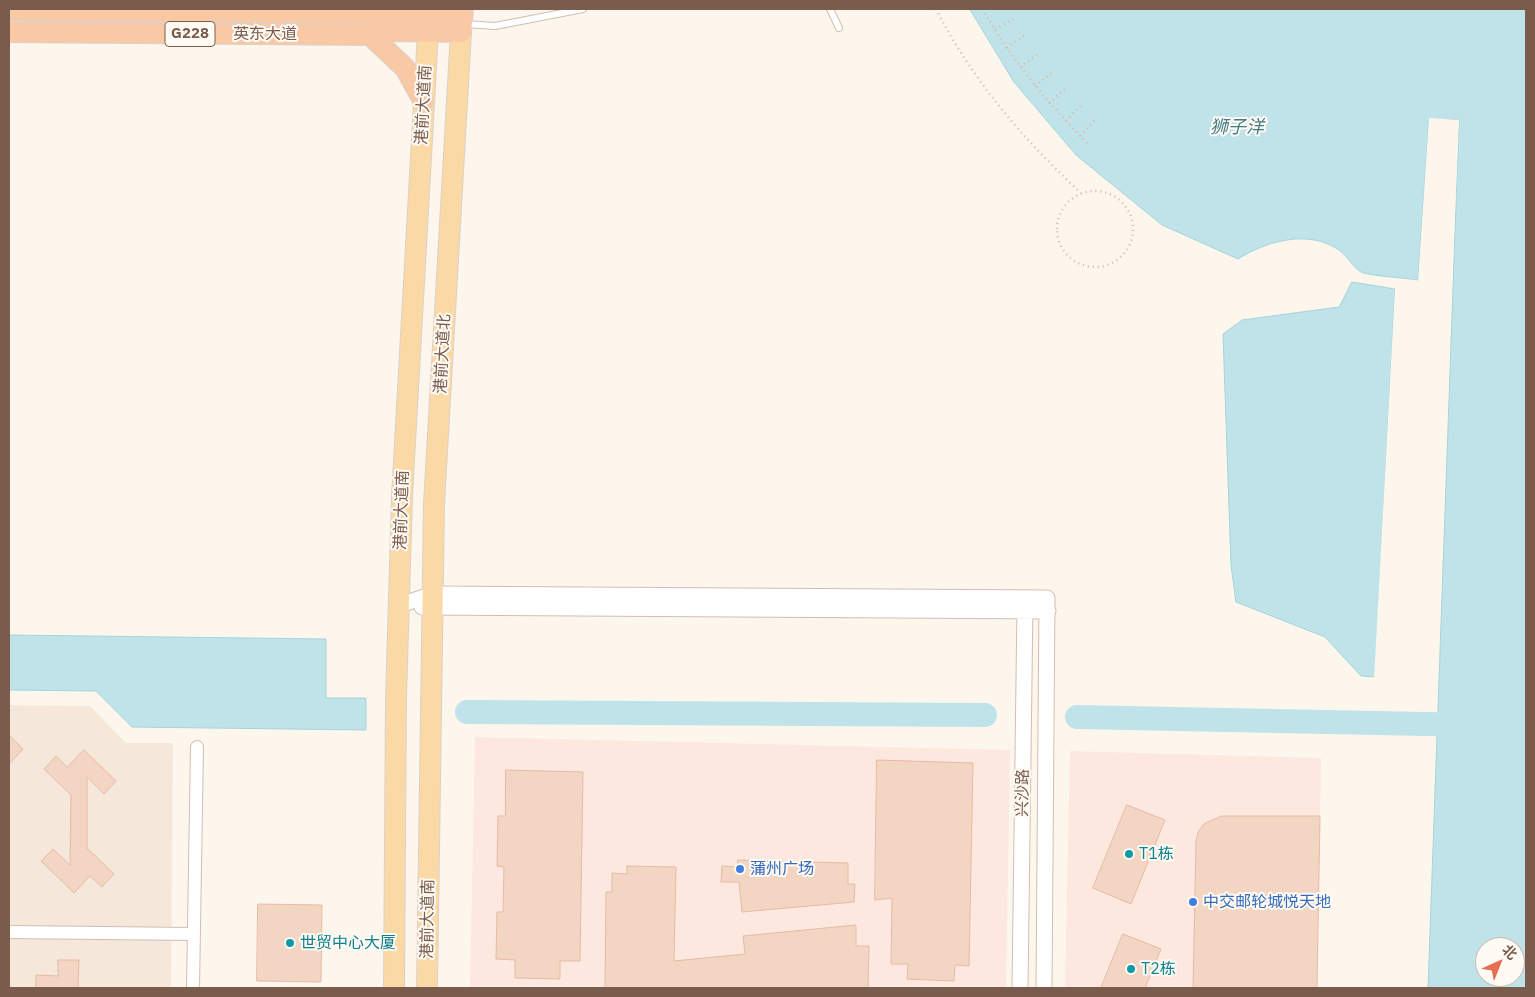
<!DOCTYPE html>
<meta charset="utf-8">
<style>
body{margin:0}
#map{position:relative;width:1535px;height:997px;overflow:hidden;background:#fdf6ec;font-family:"IBM Plex Sans","Noto Sans SC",sans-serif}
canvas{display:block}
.frame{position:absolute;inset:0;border:10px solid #7a5c4d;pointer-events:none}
.north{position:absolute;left:1475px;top:937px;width:50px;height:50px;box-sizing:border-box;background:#fffaf3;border:1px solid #cabbb1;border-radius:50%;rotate:44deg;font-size:14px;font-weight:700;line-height:20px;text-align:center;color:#7a5c4d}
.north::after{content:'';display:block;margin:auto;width:18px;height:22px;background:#e76f51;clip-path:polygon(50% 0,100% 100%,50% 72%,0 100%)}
</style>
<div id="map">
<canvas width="1535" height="997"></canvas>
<div class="frame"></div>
<div class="north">北</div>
</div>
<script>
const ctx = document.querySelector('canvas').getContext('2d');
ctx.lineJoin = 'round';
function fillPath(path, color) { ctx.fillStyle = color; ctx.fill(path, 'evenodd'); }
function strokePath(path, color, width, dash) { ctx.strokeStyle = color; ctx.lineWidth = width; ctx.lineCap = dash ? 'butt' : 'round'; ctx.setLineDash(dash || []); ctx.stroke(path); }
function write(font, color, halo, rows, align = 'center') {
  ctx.font = font + ' "IBM Plex Sans","Noto Sans SC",sans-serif'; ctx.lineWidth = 4; ctx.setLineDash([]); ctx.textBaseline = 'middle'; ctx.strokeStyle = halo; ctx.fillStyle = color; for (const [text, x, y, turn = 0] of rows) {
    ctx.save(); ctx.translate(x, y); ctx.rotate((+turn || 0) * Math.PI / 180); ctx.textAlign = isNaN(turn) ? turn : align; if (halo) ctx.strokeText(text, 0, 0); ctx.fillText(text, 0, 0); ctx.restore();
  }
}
fillPath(new Path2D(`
 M 9,705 L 90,706 L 126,743 L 173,743 L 171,988 L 9,988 Z`), '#f5e8da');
fillPath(new Path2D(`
 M 475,737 L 1010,750 L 1006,988 L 470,988 Z
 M 1070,751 L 1321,758 L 1317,988 L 1065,988 Z`), '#fde8e0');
const water = new Path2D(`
 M 970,9 L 1526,9 L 1526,988 L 1428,988 L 1459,120 L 1429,119 L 1418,280 C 1407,278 1369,276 1361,272 C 1353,267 1347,256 1339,250 C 1308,229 1267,241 1238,259 L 1162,225 L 1076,155 L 1014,82 ZM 1485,947 L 1515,947 L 1515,977 L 1485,977 Z
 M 1352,282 L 1395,289 L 1375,677 L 1361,676 L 1325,637 L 1236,602 L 1231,565 L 1223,334 L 1242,320 L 1339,307 Z
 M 9,635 L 326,639 L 326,698 L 366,698 L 366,730 L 132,727 L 96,691 L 9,690 Z`);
fillPath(water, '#bfe3e8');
strokePath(water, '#a5d3da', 1);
fillPath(new Path2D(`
 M 1429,118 L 1459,120 L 1442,515 L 1456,122 L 1432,121 L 1421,280 L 1418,283 Z
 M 1395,289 L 1398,289 L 1377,677 L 1374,679 Z`), '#fdf6ec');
strokePath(new Path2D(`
 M 467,712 L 985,715
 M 1077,717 L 1475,725 L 1526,738`), '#bfe3e8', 24);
const building = new Path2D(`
 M 9,735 L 23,749 L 9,764 Z
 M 84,750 L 116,781 L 104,794 L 87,777 L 87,848 L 114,874 L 102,887 L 90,876 L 74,893 L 41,861 L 53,849 L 70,865 L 71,795 L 44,769 L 56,756 L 67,767 Z
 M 877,760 L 973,763 L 969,966 L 955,965 L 954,981 L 907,979 L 908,964 L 891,964 L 892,898 L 875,900 Z
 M 506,770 L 583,772 L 580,961 L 560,961 L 560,979 L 515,978 L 515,960 L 496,959 L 497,912 L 503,912 L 504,867 L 497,866 L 498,816 L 505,816 Z
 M 1127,805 L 1165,820 L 1131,904 L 1093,888 Z
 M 1222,816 L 1320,816 L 1317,988 L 1193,988 L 1196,842 L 1198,832 L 1204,824 Z
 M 738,860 L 848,863 L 848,884 L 855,884 L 854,902 L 742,912 L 739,882 L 721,882 L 722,866 L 737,867 Z
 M 627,866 L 676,867 L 674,961 L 745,954 L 743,936 L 856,925 L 856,946 L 869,946 L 868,988 L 605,988 L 606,892 L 612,892 L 612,873 L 627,874 Z
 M 258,904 L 322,905 L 321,982 L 257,981 Z
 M 1123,934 L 1161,949 L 1145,988 L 1101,988 Z
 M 58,960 L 79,960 L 78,988 L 36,988 L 36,975 L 58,976 Z`);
fillPath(building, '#f3d5c3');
strokePath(building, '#e6bba3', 1);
const service = new Path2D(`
 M 830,9 L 839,28
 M 465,24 L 495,26 L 583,9`);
const minor = new Path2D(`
 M 9,932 L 194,934
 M 193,988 L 197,747`);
const tertiary = new Path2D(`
 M 400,605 L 433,594 L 1047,598 L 1044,988
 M 422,607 L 1048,611
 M 1020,988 L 1025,602`);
const primary = new Path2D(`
 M 394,988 L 396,698 L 402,496 L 428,32
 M 427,988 L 434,504 L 461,32`);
const trunk = new Path2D(`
 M 9,10 L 300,13 L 462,17
 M 9,32 L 370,35 L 396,31 L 461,32 L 463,9
 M 370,35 L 405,68 L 424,102`);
strokePath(service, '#d1beb0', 8);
strokePath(minor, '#d1beb0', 14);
strokePath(tertiary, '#d1beb0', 17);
strokePath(primary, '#dad1cd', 22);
strokePath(trunk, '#dad1cd', 22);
strokePath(new Path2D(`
 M 936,9 C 973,81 1022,138 1081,193
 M 982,9 C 1011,59 1048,103 1088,144
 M 995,29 L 1016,18
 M 1007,48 L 1026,34
 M 1020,67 L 1038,54
 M 1035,86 L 1054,71
 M 1049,103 L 1066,88
 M 1066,121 L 1081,105
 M 1080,136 L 1096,119
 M1057 229a38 38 0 1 1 76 0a38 38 0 1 1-76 0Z`), '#d9b8a5', 2.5, [1, 4]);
strokePath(service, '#fff', 6);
strokePath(minor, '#fff', 12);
strokePath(tertiary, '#fff', 15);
strokePath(primary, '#fbd9a5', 20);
strokePath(trunk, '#f9c8a4', 20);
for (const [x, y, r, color] of [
 [1129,854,5,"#0f9aa8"],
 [740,869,5,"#3f7fe0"],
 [1193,902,5,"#3f7fe0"],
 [290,943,5,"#0f9aa8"],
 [1131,969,5,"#0f9aa8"]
]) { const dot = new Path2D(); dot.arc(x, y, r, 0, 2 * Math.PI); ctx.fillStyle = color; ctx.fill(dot); strokePath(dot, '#fffaf3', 2); }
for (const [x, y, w] of [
 [190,34,50]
]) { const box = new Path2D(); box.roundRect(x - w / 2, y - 12.5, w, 25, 4); ctx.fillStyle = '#fffaf3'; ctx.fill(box); strokePath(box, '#7a5c4d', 1); }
write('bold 15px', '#7a5c4d', null, [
 ["G228",190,34]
]);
write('16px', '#7a5c4d', '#fffaf3', [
 ["英东大道",265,34],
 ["港前大道南",424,105,-87],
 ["港前大道北",443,354,-87],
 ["港前大道南",402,510,-88],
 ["兴沙路",1023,793,-89],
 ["港前大道南",428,919,-89]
]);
write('16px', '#0d838f', '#fffaf3', [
 ["T1栋",1139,854],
 ["世贸中心大厦",300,943],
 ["T2栋",1141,969]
], 'left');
write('16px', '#366cbe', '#fffaf3', [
 ["蒲州广场",750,869],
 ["中交邮轮城悦天地",1203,902]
], 'left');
write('italic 18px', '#437c86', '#fffaf3', [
 ["狮子洋",1237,128]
]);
</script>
